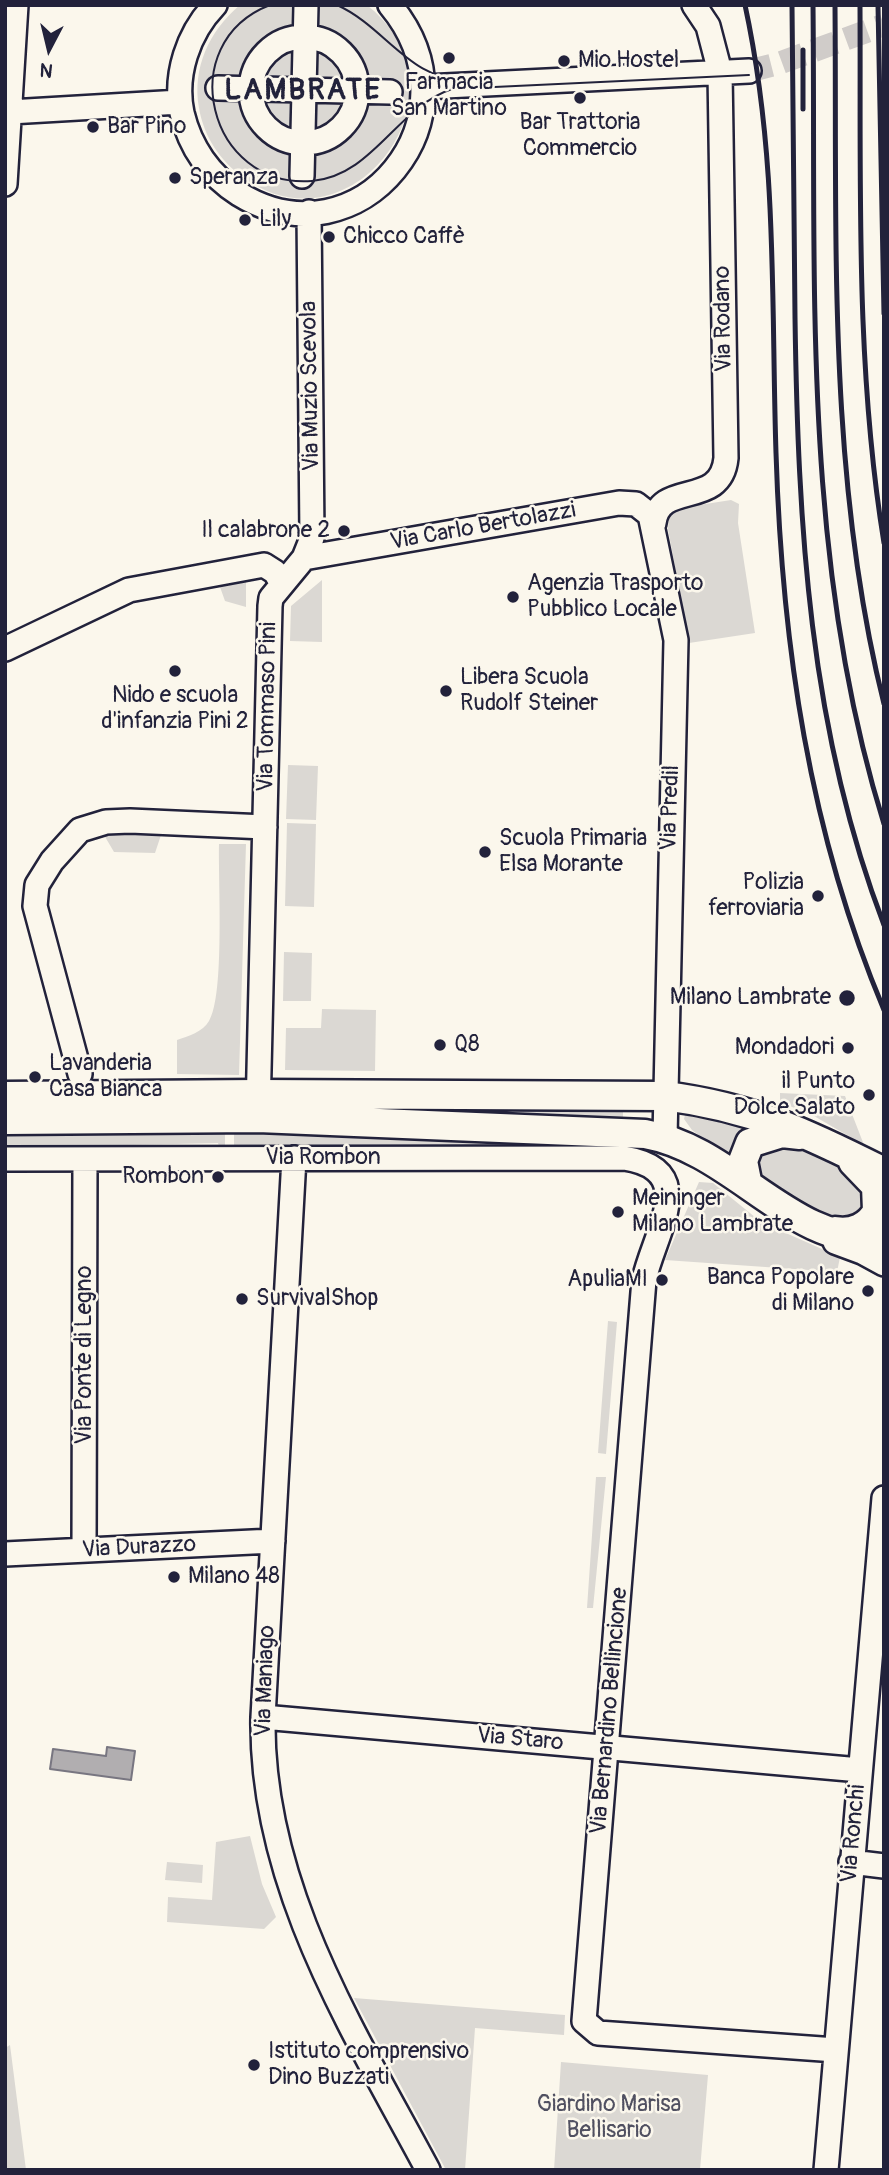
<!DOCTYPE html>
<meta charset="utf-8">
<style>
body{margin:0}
#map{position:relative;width:889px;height:2175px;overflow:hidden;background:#fbf7ec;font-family:Pangolin,sans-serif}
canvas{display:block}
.frame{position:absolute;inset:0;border:7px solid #22223b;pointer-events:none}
.north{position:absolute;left:14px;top:14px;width:70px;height:70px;-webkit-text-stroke:5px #fbf7ec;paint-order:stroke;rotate:187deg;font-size:19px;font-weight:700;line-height:28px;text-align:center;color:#22223b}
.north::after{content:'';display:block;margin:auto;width:24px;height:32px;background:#22223b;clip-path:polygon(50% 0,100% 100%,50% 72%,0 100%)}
</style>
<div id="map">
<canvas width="889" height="2175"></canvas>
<div class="frame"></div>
<div class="north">N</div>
</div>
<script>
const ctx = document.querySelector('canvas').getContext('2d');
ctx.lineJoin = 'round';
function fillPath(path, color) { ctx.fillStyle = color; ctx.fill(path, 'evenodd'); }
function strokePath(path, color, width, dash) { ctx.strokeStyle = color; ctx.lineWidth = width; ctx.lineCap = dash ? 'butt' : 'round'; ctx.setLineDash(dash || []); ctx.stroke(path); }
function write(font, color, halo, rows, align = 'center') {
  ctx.font = font + ' Pangolin,sans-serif'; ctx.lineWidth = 5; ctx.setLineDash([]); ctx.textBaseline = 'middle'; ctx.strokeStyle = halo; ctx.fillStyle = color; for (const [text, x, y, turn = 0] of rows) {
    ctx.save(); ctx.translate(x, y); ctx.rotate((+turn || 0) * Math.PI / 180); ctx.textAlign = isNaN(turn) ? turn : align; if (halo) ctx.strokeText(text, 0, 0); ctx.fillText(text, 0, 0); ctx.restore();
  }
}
fillPath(new Path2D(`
 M 240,5 L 367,5 C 477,93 352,256 244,178 C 220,161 204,137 199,108 C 192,68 209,31 240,5 Z
 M 731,500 L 739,504 L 738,523 L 755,633 L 689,643 L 668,529 L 669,517 L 680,508 Z
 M 322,580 L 322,642 L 290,641 L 291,606 Z
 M 246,582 L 246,607 L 225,601 L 220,587 Z
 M 288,765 L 318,766 L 316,820 L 286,819 Z
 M 287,823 L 316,824 L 314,907 L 285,906 Z
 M 104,835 L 161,835 L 155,853 L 114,852 Z
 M 219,844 L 246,844 L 239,1075 L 177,1074 L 177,1040 C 188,1036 203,1032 209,1021 C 225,995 218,879 219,844 Z
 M 284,952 L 312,953 L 311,1001 L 283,1001 Z
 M 322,1009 L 376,1010 L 375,1071 L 285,1070 L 286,1028 L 321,1028 Z
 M 780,1093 L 845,1096 L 864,1145 L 814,1116 L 780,1102 Z
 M 293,1106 L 623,1112 L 623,1121 Z
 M 685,1115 L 746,1127 L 747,1131 L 732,1161 L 692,1130 L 684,1119 Z
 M 5,1131 L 225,1131 L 225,1151 L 220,1150 L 218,1143 L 5,1148 Z
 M 234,1131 L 612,1145 L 612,1150 L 241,1145 L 239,1150 L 234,1151 Z
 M 764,1146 C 808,1148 829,1158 864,1185 L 869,1208 L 849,1221 L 812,1214 L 755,1173 L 756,1151 Z
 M 699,1182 L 713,1183 L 761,1222 L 840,1257 L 837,1272 L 665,1260 Z
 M 608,1321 L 617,1322 L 606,1454 L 598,1453 Z
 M 596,1477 L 606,1477 L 593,1608 L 587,1608 Z
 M 250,1836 L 262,1884 L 276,1917 L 264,1929 L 167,1922 L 168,1897 L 212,1900 L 216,1842 Z
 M 167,1862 L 203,1865 L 202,1883 L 165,1880 Z
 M 354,1998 L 565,2015 L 564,2035 L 475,2028 L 465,2170 L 446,2170 Z
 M 10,2045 L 26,2170 L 5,2170 L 5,2048 Z
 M 561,2062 L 708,2075 L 700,2170 L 554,2170 Z`), '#dbd8d3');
const water = new Path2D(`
 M 107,1747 L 135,1751 L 131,1780 L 50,1769 L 53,1749 L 106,1756 Z`);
fillPath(water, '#b1aeb0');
strokePath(water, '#787681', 2);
strokePath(new Path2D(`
 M 749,71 L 777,64 L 884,25`), '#d0ccc9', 23, [23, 11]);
const minor = new Path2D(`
 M 215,5 C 188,33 174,75 182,113 C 190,147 210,176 239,194 C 359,268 484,117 390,5
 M251 90a53 53 0 1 1 106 0a53 53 0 1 1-106 0Z
 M 425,87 L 749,71
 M 218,88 L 390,92
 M 10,112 L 180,102
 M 302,176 L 306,5
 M 5,184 L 16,5
 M 654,523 C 659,479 721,510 726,458 L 720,72 L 708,26 L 694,5
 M 304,558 L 619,503 L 636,504 L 650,515 L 676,640 L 665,1137
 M 5,649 L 129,590 L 264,565 L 275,572 L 282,584
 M 80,1074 L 35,906 L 37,885 L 52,861 L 80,830 L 106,822 L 130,821 L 265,827
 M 258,1112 L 270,606 L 271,598 L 304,558 L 312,538 L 309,212
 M 294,1158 L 263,1717 C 260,1884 352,2028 428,2170
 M 5,1159 L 624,1158 C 701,1170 654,1233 644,1280 L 584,2021 L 598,2033 L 836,2050
 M 835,1242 L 862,1252 L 884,1264
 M 84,1550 L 85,1159
 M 5,1554 L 273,1541
 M 263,1717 L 860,1770
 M 851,1862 L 884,1866
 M 826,2170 L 884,1498`);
const major = new Path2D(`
 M 5,1096 L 258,1094 L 665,1096 C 752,1107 807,1133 884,1172
 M 5,1120 L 258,1118 L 645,1134 C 735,1150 789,1245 884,1240
 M 747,1181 L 743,1161 L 750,1143 L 782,1133 L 800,1135
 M 835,1231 C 852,1234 869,1227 877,1211 L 876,1186 L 853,1162`);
strokePath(minor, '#22223b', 28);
strokePath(major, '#22223b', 33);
strokePath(minor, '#fbf7ec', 23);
strokePath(major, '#fbf7ec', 28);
strokePath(new Path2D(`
 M 270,5 C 172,43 208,189 312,181 C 373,176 397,107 452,89 L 749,75
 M 337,5 C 386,27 410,82 468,80`), '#22223b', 2);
strokePath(new Path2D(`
 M 745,5 C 778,158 771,298 776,453 C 782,644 809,832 884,1010
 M 792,5 C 793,109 794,213 795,317 C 798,525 809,729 884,925
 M 813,5 C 816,280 801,558 884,824
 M 835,5 C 837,239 827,476 884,704
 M 860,5 C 861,184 855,365 884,543
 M 878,5 L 884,314
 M 803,50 L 803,109`), '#22223b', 5);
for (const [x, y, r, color] of [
 [449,58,7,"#22223b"],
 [564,61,7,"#22223b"],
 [580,98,7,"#22223b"],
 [93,127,7,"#22223b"],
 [175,178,7,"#22223b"],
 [245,220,7,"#22223b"],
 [329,237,7,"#22223b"],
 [344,531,7,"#22223b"],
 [513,597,7,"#22223b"],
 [175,671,7,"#22223b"],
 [446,691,7,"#22223b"],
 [485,852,7,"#22223b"],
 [818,896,7,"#22223b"],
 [847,998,9,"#22223b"],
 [440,1045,7,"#22223b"],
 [848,1048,7,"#22223b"],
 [35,1077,7,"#22223b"],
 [869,1095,7,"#22223b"],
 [218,1177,7,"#22223b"],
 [618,1212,7,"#22223b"],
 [662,1280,7,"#22223b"],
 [868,1291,7,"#22223b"],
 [242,1299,7,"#22223b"],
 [174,1577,7,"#22223b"],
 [254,2065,7,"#22223b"]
]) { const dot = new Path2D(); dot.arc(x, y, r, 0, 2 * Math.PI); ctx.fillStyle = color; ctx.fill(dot); strokePath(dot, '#fbf7ec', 2.5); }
write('23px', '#22223b', '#fbf7ec', [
 ["Mio Hostel",578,61],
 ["Farmacia",449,83,"center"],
 ["San Martino",449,109,"center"],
 ["Bar Trattoria",580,123,"center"],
 ["Commercio",580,149,"center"],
 ["Bar Pino",107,127],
 ["Speranza",189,178],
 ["Lily",259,220],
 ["Chicco Caffè",343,237],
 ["Il calabrone 2",330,531,"right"],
 ["Agenzia Trasporto",527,584],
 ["Pubblico Locale",527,610],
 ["Libera Scuola",460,678],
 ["Rudolf Steiner",460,704],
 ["Nido e scuola",175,696,"center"],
 ["d'infanzia Pini 2",175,722,"center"],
 ["Scuola Primaria",499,839],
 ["Elsa Morante",499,865],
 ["Polizia",804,883,"right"],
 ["ferroviaria",804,909,"right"],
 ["Milano Lambrate",831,998,"right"],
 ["Q8",454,1045],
 ["Mondadori",834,1048,"right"],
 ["Lavanderia",49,1064],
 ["Casa Bianca",49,1090],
 ["il Punto",855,1082,"right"],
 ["Dolce Salato",855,1108,"right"],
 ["Rombon",204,1177,"right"],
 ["Meininger",632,1199],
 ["Milano Lambrate",632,1225],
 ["Banca Popolare",854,1278,"right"],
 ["di Milano",854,1304,"right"],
 ["ApuliaMI",648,1280,"right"],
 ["SurvivalShop",256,1299],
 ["Milano 48",188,1577],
 ["Istituto comprensivo",268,2052],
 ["Dino Buzzati",268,2078]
], 'left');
write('23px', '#22223b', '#fbf7ec', [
 ["Via Rodano",724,319,-91],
 ["Via Muzio Scevola",311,386,-91],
 ["Via Carlo Bertolazzi",483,527,-10],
 ["Via Tommaso Pini",268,707,-89],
 ["Via Predil",671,808,-88],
 ["Via Rombon",323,1158],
 ["Via Ponte di Legno",85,1355,-90],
 ["Via Durazzo",139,1548,-3],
 ["Via Maniago",266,1681,-88],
 ["Via Bernardino Bellincione",610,1711,-85],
 ["Via Staro",520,1740,5],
 ["Via Ronchi",854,1834,-85]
]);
write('23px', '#505061', '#fbf7ec', [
 ["Giardino Marisa",609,2105],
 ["Bellisario",609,2131]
]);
ctx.letterSpacing = '2px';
write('bold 30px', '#22223b', '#fbf7ec', [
 ["LAMBRATE",303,91]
]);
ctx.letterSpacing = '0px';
</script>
